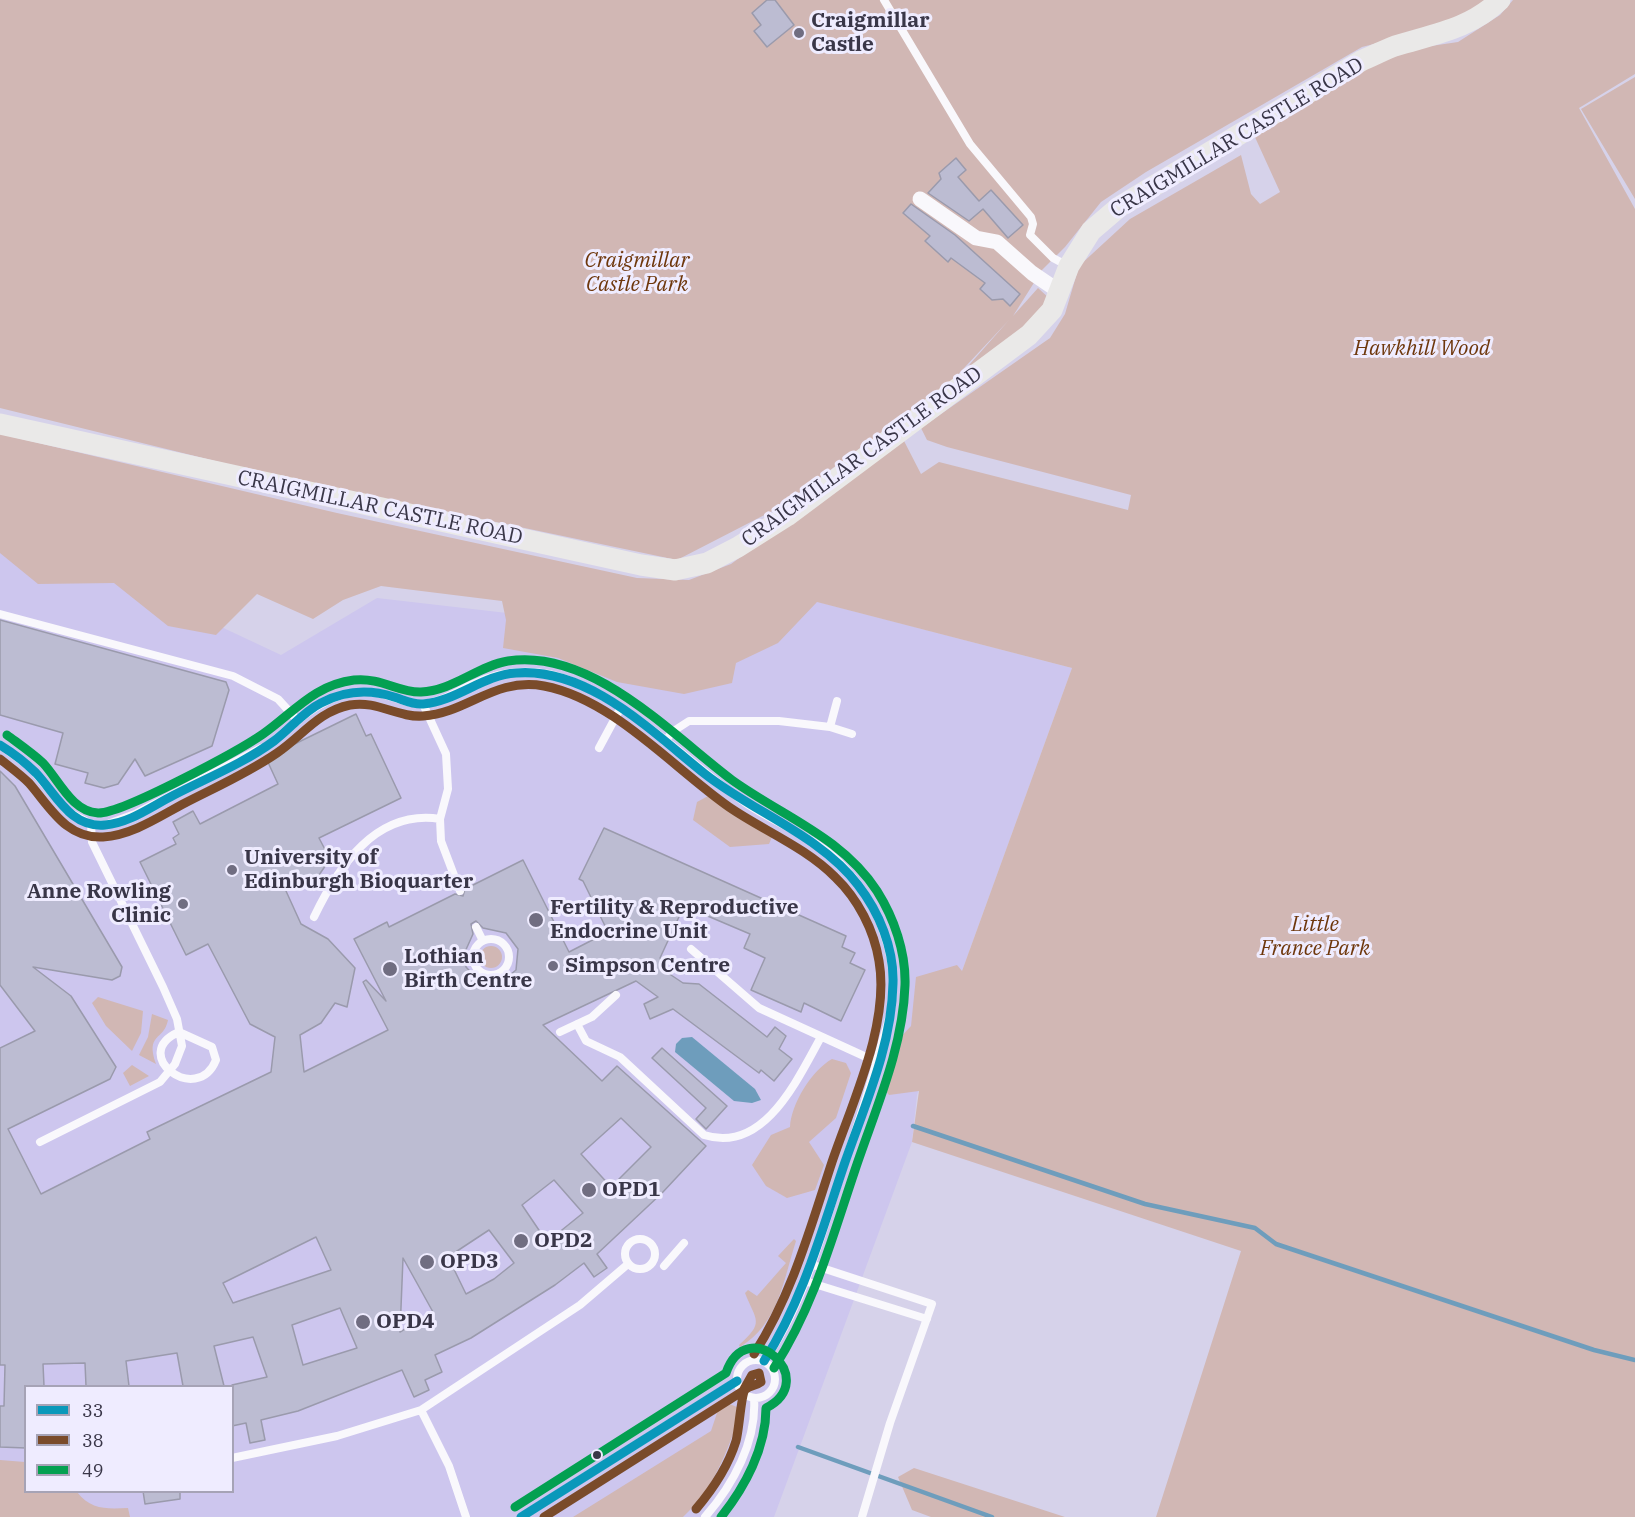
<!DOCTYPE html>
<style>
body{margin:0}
#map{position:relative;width:1635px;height:1517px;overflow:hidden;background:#d6d2ea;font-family:"IBM Plex Serif",serif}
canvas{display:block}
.legend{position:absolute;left:24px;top:1385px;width:210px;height:108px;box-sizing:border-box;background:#efecff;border:2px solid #a6a3b6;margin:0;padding:8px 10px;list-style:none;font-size:18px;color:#393648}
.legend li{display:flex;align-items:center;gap:12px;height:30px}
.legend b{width:30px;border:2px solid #a6a3b6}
</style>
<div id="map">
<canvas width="1635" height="1517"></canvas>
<ul class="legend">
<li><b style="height:8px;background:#0998ba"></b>33</li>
<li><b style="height:8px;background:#7a4b2a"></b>38</li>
<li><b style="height:8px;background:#03a051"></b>49</li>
</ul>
</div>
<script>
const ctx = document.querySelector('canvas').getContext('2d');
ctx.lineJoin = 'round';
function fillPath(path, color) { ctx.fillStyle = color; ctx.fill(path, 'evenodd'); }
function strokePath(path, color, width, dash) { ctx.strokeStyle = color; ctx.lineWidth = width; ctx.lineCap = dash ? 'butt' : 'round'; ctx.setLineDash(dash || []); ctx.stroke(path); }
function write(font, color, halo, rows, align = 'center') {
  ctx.font = font + ' "IBM Plex Serif",serif'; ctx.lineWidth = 6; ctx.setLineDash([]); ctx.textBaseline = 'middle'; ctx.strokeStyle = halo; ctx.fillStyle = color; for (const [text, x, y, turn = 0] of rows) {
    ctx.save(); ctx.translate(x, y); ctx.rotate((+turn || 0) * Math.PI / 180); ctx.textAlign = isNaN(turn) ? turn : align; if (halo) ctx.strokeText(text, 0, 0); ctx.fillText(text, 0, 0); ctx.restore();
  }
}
fillPath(new Path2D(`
 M 0,523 L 281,655 L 377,598 L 637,628 L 776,591 L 1072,668 L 917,1095 L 912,1142 L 774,1517 L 0,1517 ZM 26,1386 L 232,1386 L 232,1492 L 26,1492 Z`), '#cdc6ee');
fillPath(new Path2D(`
 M 0,0 L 1486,0 L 1457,23 L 1362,47 L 1146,172 L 1101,202 L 1065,247 L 1042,270 L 1013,316 L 1038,288 L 1049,298 L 1042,312 L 954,382 L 1009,320 L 951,382 L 778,508 L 677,560 L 272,475 L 0,408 Z
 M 1513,0 L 1635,0 L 1635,74 L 1579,108 L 1635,209 L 1635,1517 L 1156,1517 L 1241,1251 L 912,1142 L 919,1091 L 889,1095 L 882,1086 L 899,1039 L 911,1026 L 916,977 L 957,965 L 962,971 L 1072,668 L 817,602 L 778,643 L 736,663 L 732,683 L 684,694 L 617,682 L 558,658 L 503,648 L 506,620 L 502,601 L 381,586 L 343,600 L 313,619 L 257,594 L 216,635 L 168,626 L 114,583 L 38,584 L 0,553 L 0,434 L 337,513 L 637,578 L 689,580 L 731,564 L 903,439 L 921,474 L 939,462 L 1128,510 L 1131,495 L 947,447 L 927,440 L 921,428 L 1050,338 L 1065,314 L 1079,266 L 1130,219 L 1241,155 L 1251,194 L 1260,204 L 1280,192 L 1254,135 L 1397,51 L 1458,42 L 1500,15 Z
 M 1635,77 L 1635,199 L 1581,109 Z
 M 710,795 L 772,837 L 769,844 L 730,847 L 693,820 L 697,802 Z
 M480 957a11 11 0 1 1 22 0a11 11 0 1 1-22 0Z
 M 98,997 L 143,1011 L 141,1033 L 132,1051 L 106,1026 L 92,1003 Z
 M 152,1014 L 168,1020 C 164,1041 145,1033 156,1064 L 139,1055 L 148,1037 Z
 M 832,1059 L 846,1063 L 851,1073 L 836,1118 L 809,1142 L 824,1165 L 815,1190 L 787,1198 L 766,1186 L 752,1165 L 771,1135 L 790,1127 C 791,1104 812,1070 832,1059 Z
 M 132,1065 L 149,1076 L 130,1086 L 123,1073 Z
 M 794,1239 L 796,1241 C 783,1281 779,1323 740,1347 L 739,1345 C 765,1322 756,1321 745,1293 L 748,1290 L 757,1296 L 786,1263 L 778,1256 Z
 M 727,1403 L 737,1407 L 740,1415 C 726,1454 714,1488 683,1517 L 573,1517 L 711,1431 L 719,1407 Z
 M 0,1460 L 25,1462 L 26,1492 L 77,1492 C 91,1510 107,1509 128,1508 L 130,1517 L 0,1517 Z
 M 914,1468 L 1065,1517 L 931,1517 L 912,1510 L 898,1477 Z`), '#d1b7b4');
fillPath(new Path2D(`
 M 692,1037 L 755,1089 L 761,1100 L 752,1103 L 734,1101 L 675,1052 L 676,1044 L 682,1038 Z`), '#6e9dbc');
strokePath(new Path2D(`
 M 913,1126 L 1145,1204 L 1255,1228 L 1276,1244 L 1594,1350 L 1635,1360
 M 798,1447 L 992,1517`), '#6e9dbc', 4.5);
const building = new Path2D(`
 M 767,0 L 775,0 L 794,25 L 767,47 L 754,31 L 761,25 L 752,13 Z
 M 956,158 L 966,170 L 958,177 L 979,201 L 991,190 L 1023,225 L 1008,238 L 983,209 L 969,221 L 928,193 L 941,179 L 939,173 Z
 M 911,204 L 955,235 L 1020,294 L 1010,306 L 1003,299 L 992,300 L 980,289 L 985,283 L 951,258 L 948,262 L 925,241 L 930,236 L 903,213 Z
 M 0,620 L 226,682 L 229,690 L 212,746 L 145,776 L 135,759 L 118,784 L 104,788 L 85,783 L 88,773 L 55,764 L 63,733 L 0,715 Z
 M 356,714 L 366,736 L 371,734 L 401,798 L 319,838 L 330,859 L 319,875 L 302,881 L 281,880 L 301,924 L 328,939 L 355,968 L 347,1007 L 335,1003 L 321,1023 L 300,1035 L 304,1072 L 388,1030 L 363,982 L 366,980 L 386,1001 L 354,939 L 387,922 L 389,927 L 455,894 L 463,896 L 465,889 L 523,860 L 569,952 L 608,932 L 583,881 L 579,879 L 604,828 L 846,936 L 842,947 L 855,953 L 850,963 L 865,970 L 841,1021 L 804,1003 L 801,1012 L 751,990 L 765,958 L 744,948 L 750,934 L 684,906 L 660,958 L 668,973 L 683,983 L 699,984 L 767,1037 L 775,1027 L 786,1036 L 779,1049 L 792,1059 L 774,1081 L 761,1070 L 759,1073 L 673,1009 L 650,1019 L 644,1004 L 658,997 L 636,981 L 543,1025 L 602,1081 L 617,1066 L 706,1146 L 662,1193 L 597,1254 L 607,1268 L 594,1277 L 584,1263 L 555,1285 L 471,1338 L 435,1355 L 442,1372 L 425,1380 L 429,1390 L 414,1397 L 402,1370 L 298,1411 L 261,1420 L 265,1440 L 250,1443 L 246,1423 L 232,1426 L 232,1385 L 267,1377 L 253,1337 L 214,1346 L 224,1386 L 183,1386 L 177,1353 L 126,1361 L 129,1386 L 86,1386 L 85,1363 L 43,1364 L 44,1386 L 26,1386 L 26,1448 L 0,1447 L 0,1406 L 4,1406 L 5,1365 L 0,1365 L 0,1048 L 35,1031 L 0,985 L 0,771 L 15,786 L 122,967 L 120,976 L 112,980 L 33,967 L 71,996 L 116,1067 L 110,1079 L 8,1129 L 41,1194 L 150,1139 L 147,1132 L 271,1072 L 275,1037 L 250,1024 L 208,944 L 186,955 L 140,862 L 176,844 L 173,838 L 179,834 L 173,822 L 193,811 L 200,824 L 278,784 L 266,758 ZM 476,921 L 483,928 L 506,933 L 518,949 L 516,970 L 500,983 L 480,982 L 466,967 L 464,954 L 473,934 L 471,924 ZM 621,1118 L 651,1147 L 611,1187 L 581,1154 ZM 554,1180 L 583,1213 L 547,1242 L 522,1205 ZM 489,1230 L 514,1263 L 494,1279 L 466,1294 L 448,1257 ZM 316,1237 L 331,1270 L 233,1303 L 223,1283 ZM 403,1258 L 433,1312 L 400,1332 ZM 340,1308 L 357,1348 L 303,1365 L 292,1325 Z
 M 662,1048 L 727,1106 L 706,1129 L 696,1119 L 706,1108 L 652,1058 Z
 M 143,1491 L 180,1491 L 180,1499 L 145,1504 Z`);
fillPath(building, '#bcbcd2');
strokePath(building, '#9a9aac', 1.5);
strokePath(new Path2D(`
 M 884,0 L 970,144 L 1031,217 L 1033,224 L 1030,235 L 1053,258 L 1068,266
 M 0,614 L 233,676 L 278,699 L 298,721
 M 423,704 L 446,754 L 448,789 L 440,819 L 441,841 L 460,891
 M 830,727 L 837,701
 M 665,742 L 672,732 L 689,721 L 779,721 L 830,727 L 852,734
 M 0,745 L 30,767 L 67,811 L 91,824 L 105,825 L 135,814 L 261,748
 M 269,745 C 299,718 334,685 377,693 C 392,695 407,705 423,704 C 442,702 457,691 473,684 C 496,673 523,669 549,674 C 621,691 687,763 747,804 C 777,824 812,836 838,861 C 858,881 874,905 883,931 C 891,953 895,978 892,1002 C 891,1015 886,1029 882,1042 C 871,1083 859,1122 845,1162 C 823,1228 805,1304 764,1361
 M 599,748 L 620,709
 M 314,917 C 338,867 376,809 440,819
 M 476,927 L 483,941
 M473 957a18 18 0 1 1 36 0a18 18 0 1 1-36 0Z
 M 691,949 L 759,1008 L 877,1062
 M 577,1024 L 586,1041 L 620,1057 L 704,1135 C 764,1154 797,1080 821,1037
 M 179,1032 L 212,1047 L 216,1060 C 197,1107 128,1054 179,1032 Z
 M 560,1032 L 592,1017 L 616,995
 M 40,1142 L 160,1082 L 175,1064 L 182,1046 L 177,1019 L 163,987 L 92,842 L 91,824
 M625 1254a15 15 0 1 1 30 0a15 15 0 1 1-30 0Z
 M 810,1264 L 932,1304 L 890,1423 L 862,1517
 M 664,1266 L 684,1243
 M 805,1281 L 927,1319
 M737 1379a19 19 0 1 1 38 0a19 19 0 1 1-38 0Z
 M 421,1410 L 449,1466 L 466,1517
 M 232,1458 L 337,1436 L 421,1410 L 580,1305 L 628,1264
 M 521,1517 L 737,1381
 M 705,1517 C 733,1485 757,1441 754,1398`), '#f9f8fc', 8);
strokePath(new Path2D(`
 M 920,199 L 976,238 L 997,242 L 1032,273 L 1060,292`), '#f9f8fc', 15);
strokePath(new Path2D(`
 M 0,424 L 641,565 L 675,570 L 707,563 L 738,547 L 787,516 L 1029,335 L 1052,310 L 1069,266 L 1091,231 L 1119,207 L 1361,61 C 1373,56 1384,50 1395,46 C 1434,34 1470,29 1500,0`), '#eae9e8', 21);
strokePath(new Path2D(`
 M 0,745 C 13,753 25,762 36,773 C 56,794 70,828 105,825 C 130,823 152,806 174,795 C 207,778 244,763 274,741 C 290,729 303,712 321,703 C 344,691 369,689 394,697 C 404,700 413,705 423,704 C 457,701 483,675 516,673 C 589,667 653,733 705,774 C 753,812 821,836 858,885 C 879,912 894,948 893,983 C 892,1046 864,1107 844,1165 C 821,1233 803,1300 764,1361
 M 521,1517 L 737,1381`), '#0998ba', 9);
strokePath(new Path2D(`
 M 0,759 C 10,767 20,774 29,783 C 50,807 66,839 103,837 C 133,835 160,816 185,803 C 216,787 248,773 277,753 C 302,736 319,711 350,705 C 377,700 398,718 423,716 C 468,713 494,677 544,686 C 613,699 673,768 729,807 C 764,831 805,847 835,877 C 858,899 874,930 879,961 C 890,1024 852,1103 832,1162 C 810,1229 792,1295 754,1354
 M 544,1517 L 743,1391 L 752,1375 L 759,1373 L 761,1382 C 756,1386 749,1385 745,1390 C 741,1395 739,1431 736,1441 C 728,1467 713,1489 696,1509`), '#7a4b2a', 9);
strokePath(new Path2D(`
 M 7,735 C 19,744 32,753 43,763 C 59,780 72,812 98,813 C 122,814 240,750 263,734 C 294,712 314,685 354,680 C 381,677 399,693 421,692 C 452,691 478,666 508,661 C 591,648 671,734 732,780 C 782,816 842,837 877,891 C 894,918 906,952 905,985 C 903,1049 875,1110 855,1170 C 832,1238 814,1306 774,1368
 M 515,1507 L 726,1373 C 747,1312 822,1379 766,1408 C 766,1448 745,1487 721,1517`), '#03a051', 9);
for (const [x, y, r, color] of [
 [799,33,6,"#706d81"],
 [232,870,6,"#706d81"],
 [183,904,6,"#706d81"],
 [536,920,8,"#706d81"],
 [553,966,6,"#706d81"],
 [390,969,8,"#706d81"],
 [589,1190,8,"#706d81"],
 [521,1241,8,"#706d81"],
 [427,1262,8,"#706d81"],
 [363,1322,8,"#706d81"],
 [597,1455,5,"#393648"]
]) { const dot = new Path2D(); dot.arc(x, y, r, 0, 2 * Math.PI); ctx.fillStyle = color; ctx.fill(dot); strokePath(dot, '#efecff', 2); }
write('bold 21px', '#393648', '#efecff', [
 ["Craigmillar",811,21],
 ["Castle",811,45],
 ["University of",244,858],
 ["Edinburgh Bioquarter",244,882],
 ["Anne Rowling",171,892,"right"],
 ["Clinic",171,916,"right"],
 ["Fertility & Reproductive",550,908],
 ["Endocrine Unit",550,932],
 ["Lothian",404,957],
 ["Birth Centre",404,981],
 ["Simpson Centre",565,966],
 ["OPD1",602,1190],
 ["OPD2",534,1241],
 ["OPD3",440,1262],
 ["OPD4",376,1322]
], 'left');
write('21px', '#393648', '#efecff', [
 ["CRAIGMILLAR CASTLE ROAD",1237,138,-31],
 ["CRAIGMILLAR CASTLE ROAD",862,457,-36],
 ["CRAIGMILLAR CASTLE ROAD",380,508,12]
]);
write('italic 21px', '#6e370c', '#efecff', [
 ["Craigmillar",637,261],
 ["Castle Park",637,285],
 ["Hawkhill Wood",1422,349],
 ["Little",1315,925],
 ["France Park",1315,949]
]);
</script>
